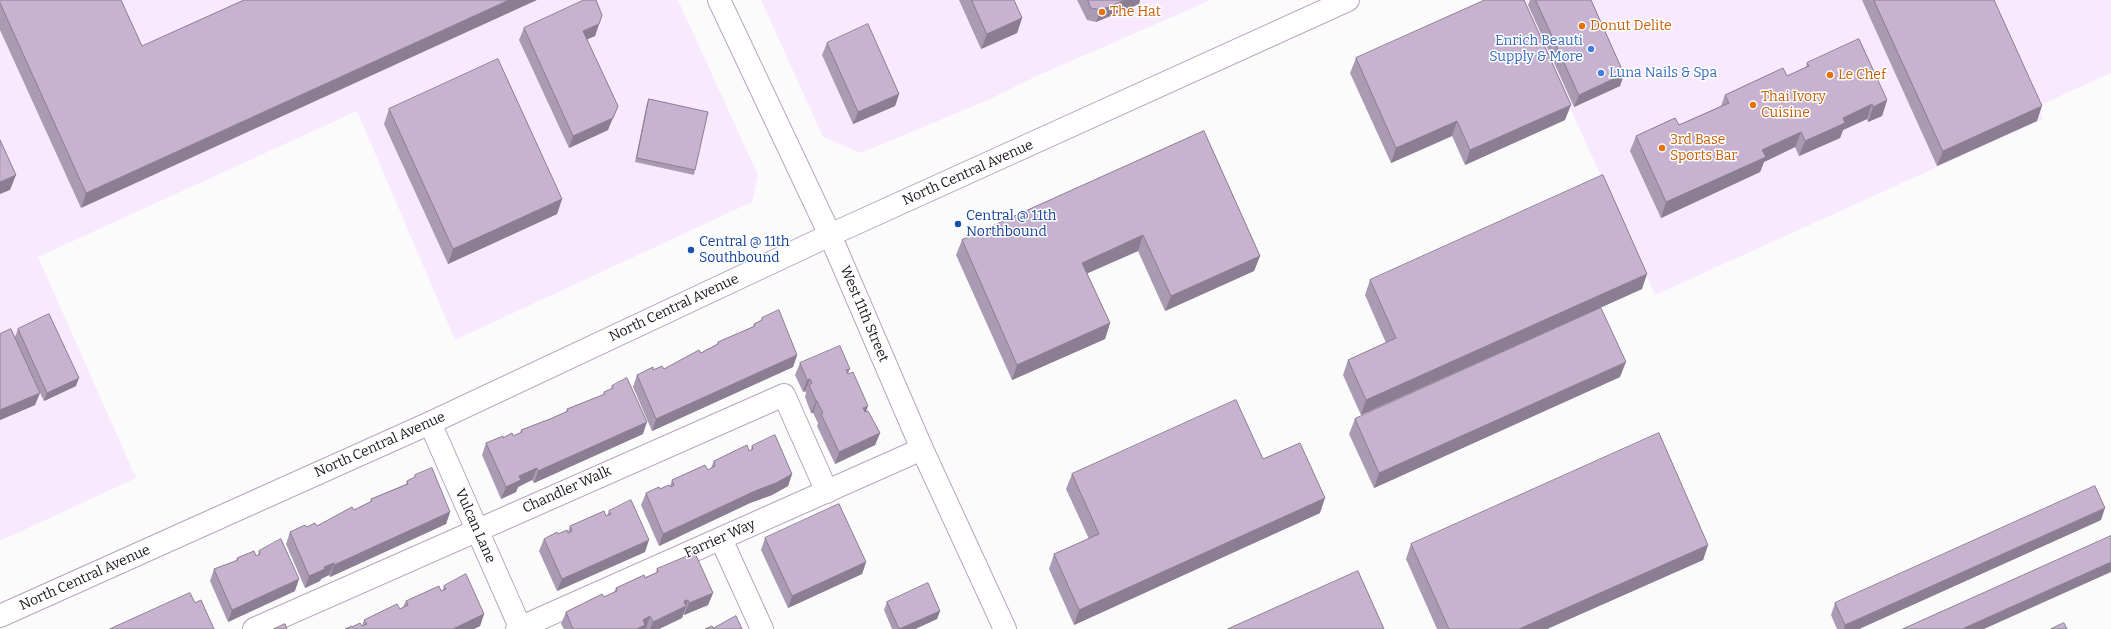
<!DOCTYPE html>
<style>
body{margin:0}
canvas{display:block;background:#fbfbfb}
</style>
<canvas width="2111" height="629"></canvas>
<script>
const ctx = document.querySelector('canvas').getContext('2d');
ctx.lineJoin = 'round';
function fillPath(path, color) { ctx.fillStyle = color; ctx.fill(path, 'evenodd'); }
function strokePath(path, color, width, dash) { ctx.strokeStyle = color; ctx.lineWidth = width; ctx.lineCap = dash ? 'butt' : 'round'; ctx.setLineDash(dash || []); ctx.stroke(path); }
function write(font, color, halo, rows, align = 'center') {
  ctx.font = font + ' Bitter,serif'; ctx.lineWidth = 3; ctx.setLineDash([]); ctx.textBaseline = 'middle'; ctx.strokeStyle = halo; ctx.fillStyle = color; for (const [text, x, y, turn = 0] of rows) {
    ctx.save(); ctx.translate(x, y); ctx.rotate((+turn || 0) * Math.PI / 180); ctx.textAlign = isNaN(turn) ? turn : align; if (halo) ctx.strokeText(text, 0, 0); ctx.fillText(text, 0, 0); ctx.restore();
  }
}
fillPath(new Path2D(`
 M 0,0 L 678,0 L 758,175 L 752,202 L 455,340 L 357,111 L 38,257 L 136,478 L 0,541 Z
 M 761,0 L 1211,0 L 1039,75 L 988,100 L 861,153 L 823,137 Z
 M 1521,0 L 2111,0 L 2111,73 L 2038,106 L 2043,119 L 1655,295 Z`), '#f8e9ff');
const minor = new Path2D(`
 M 430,423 L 520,627
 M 721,539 L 762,629
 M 254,629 L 784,395 L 827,492
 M 517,629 L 922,449`);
const tertiary = new Path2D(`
 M 719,0 L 830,235 L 922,449 L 1005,629`);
const secondary = new Path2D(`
 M 0,616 L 430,423 L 830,235 L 1348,0`);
strokePath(minor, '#b8a4c0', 24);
strokePath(tertiary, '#b8a4c0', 24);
strokePath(secondary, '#b8a4c0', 24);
strokePath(minor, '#fff', 22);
strokePath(tertiary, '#fff', 22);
strokePath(secondary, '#fff', 22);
fillPath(new Path2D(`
 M 0,0 L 142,46 L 81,208 L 0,30 Z
 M 959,0 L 1014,0 L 1022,18 L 1017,33 L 981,49 Z
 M 1077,0 L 1140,0 L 1139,4 L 1096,22 L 1087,20 Z
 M 1530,0 L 1591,0 L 1624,74 L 1620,86 L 1574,107 L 1528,5 Z
 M 1862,0 L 1994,0 L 2037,121 L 1937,166 Z
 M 602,15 L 595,36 L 587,39 L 608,130 L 569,148 L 519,40 L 524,28 Z
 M 827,43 L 899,94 L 895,106 L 853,124 L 822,55 Z
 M 1356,58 L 1565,120 L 1465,165 L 1452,136 L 1391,163 L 1350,73 Z
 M 1807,63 L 1887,100 L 1882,116 L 1868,122 L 1867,119 L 1843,130 L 1840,138 L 1799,156 L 1795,147 L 1764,162 L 1760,172 L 1661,218 L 1630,151 L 1636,136 L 1679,125 L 1721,106 L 1725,95 L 1787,76 L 1806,67 Z
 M 649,99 L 695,170 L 694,175 L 635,162 L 647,103 Z
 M 389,109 L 562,199 L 557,214 L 448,264 L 384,124 Z
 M 1204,131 L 1260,256 L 1254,271 L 1165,311 L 1138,251 L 1087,273 L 1110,323 L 1105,339 L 1012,380 L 956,255 L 962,240 Z
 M 1370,280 L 1642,289 L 1361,415 L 1343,375 L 1348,360 L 1386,343 L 1365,295 Z
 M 762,318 L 797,355 L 793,367 L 652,431 L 633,387 L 637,375 L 653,370 L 664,369 L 701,353 L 717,344 L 718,342 L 753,327 L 754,324 L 761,321 Z
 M 18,329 L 76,386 L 44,401 L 33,378 L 35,405 L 0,420 L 0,334 L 15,337 Z
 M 800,363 L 850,369 L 848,374 L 866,412 L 880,433 L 875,445 L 835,464 L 817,426 L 818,423 L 813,413 L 811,413 L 805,397 L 806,393 L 805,391 L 803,392 L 795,375 Z
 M 1620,377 L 1374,488 L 1349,434 L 1355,419 Z
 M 612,386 L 643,434 L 534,483 L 532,480 L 518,487 L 516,492 L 501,499 L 482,455 L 486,443 L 503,438 L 513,436 L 520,433 L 521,430 L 550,419 L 566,412 L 567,409 L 603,395 L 604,392 L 611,389 Z
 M 752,446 L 792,474 L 788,486 L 772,495 L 750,503 L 659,546 L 641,505 L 646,493 L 670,486 L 672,480 L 708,470 L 711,468 L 714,461 L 749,451 L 751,450 Z
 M 1263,459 L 1320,513 L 1074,625 L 1049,569 L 1054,554 L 1089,539 L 1066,489 L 1072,474 Z
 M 415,475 L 450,512 L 446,524 L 330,577 L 329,575 L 321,579 L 320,581 L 305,588 L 286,544 L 290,532 L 307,527 L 317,526 L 354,510 L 370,502 L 371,499 L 406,484 L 407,481 L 414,478 Z
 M 609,511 L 645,552 L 557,591 L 539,551 L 544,539 L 558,534 L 568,532 L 570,526 L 606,516 L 607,516 Z
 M 2101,520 L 1859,629 L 1837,629 L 1831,615 L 1835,603 Z
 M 765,538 L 866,562 L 862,574 L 788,608 L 761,550 Z
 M 1411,544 L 1708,545 L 1703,560 L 1547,629 L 1437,629 L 1406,559 Z
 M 259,551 L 295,591 L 228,622 L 210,581 L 214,569 L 236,561 L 237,558 L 256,556 L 258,555 Z
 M 657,569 L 713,593 L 708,605 L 684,615 L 684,613 L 682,618 L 659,629 L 564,629 L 561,624 L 566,612 L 604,597 L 614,592 L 616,588 L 656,573 Z
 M 444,586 L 484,614 L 480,626 L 474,629 L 345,629 L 362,626 L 364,620 L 400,609 L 403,607 L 406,601 L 441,591 L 443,590 Z
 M 887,602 L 940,611 L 937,619 L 915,629 L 892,629 L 884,610 Z`), '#ab9ab3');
fillPath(new Path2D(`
 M 509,0 L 537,0 L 81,208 L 86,193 Z
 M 1125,0 L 1140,0 L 1139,4 L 1096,22 L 1101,10 Z
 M 1022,18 L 1017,33 L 981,49 L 987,34 Z
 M 599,24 L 595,36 L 579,43 L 583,31 Z
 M 1624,74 L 1620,86 L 1574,107 L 1579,95 Z
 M 899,94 L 895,106 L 853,124 L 858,112 Z
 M 1887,100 L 1882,116 L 1868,122 L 1873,107 Z
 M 1872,104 L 1867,119 L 1843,130 L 1840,138 L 1799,156 L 1805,141 L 1843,118 Z
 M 1571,105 L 1565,120 L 1465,165 L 1470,150 Z
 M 618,106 L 608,130 L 569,148 L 573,136 Z
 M 2042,106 L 2037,121 L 1937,166 L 1943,151 Z
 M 1457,121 L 1452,136 L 1391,163 L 1396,148 Z
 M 1801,132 L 1795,147 L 1764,162 L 1760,172 L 1661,218 L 1666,202 L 1762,150 Z
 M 16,175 L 10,190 L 0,194 L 0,182 Z
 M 562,199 L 557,214 L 448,264 L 453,249 Z
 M 1143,235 L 1138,251 L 1077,278 L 1082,263 Z
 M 1260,256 L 1254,271 L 1165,311 L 1171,296 Z
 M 1647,274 L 1642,289 L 1361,415 L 1366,400 Z
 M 1110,323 L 1105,339 L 1012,380 L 1017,365 Z
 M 797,355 L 793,367 L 652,431 L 656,419 Z
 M 1626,362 L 1620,377 L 1374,488 L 1379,473 Z
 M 79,378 L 76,386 L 44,401 L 47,393 Z
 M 810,379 L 805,391 L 803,392 L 807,380 Z
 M 40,393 L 35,405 L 0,420 L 0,410 Z
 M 816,401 L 817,401 L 813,413 L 811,413 Z
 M 868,406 L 864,418 L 863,408 Z
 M 647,422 L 643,434 L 534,483 L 538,471 Z
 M 880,433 L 875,445 L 835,464 L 839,452 Z
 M 537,468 L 532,480 L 518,487 L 516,492 L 501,499 L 506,487 L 519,476 Z
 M 792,474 L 788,486 L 772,495 L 750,503 L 659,546 L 663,534 Z
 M 1325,498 L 1320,513 L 1074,625 L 1079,610 Z
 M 2105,508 L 2101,520 L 1859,629 L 1844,629 L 1845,625 Z
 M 450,512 L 446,524 L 330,577 L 334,565 Z
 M 649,540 L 645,552 L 557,591 L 562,579 Z
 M 1708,545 L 1703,560 L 1547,629 L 1519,629 Z
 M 866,562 L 862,574 L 788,608 L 792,596 Z
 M 2111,562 L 2111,572 L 1984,629 L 1962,629 Z
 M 334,563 L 329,575 L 321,579 L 320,581 L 305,588 L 309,576 L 324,567 Z
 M 299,579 L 295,591 L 228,622 L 232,610 Z
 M 713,593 L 708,605 L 684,615 L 689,603 Z
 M 688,600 L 685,607 L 686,606 L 682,618 L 659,629 L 650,629 L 653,622 Z
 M 940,611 L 937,619 L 915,629 L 899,629 Z
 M 484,614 L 480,626 L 474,629 L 453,629 Z
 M 650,616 L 646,629 L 637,629 L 643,620 Z`), '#8b7d92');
const building = new Path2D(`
 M 0,0 L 121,0 L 142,46 L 244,0 L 509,0 L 86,193 L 0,3 Z
 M 584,0 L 596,0 L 602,15 L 599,24 L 583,31 L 618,106 L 613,118 L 573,136 L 524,28 Z
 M 972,0 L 1014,0 L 1022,18 L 987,34 Z
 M 1088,0 L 1125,0 L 1101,10 L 1091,8 Z
 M 1485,0 L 1524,0 L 1571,105 L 1470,150 L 1457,121 L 1396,148 L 1356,58 Z
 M 1536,0 L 1591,0 L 1624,74 L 1579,95 Z
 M 1874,0 L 1994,0 L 2042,106 L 1943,151 Z
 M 868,24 L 899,94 L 858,112 L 827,43 Z
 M 1859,39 L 1887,100 L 1873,107 L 1872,104 L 1843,118 L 1845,123 L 1805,141 L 1801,132 L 1762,150 L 1766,157 L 1666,202 L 1636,136 L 1675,118 L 1679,125 L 1729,103 L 1725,95 L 1783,68 L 1787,76 L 1809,66 L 1807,63 Z
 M 498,59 L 562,199 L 453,249 L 389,109 Z
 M 649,99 L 708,112 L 695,170 L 637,158 Z
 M 1204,131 L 1260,256 L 1171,296 L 1143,235 L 1082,263 L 1110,323 L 1017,365 L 962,240 Z
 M 0,140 L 16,175 L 0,182 Z
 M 1603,175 L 1647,274 L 1366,400 L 1348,360 L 1396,338 L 1370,280 Z
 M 1601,308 L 1626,362 L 1379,473 L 1355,419 Z
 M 779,310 L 797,355 L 656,419 L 637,375 L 653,367 L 653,370 L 662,366 L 664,369 L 699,350 L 701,353 L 718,344 L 718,342 L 755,326 L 754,324 L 762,320 L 762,318 Z
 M 49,314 L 79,378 L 47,393 L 18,329 Z
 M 11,329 L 40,393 L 0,410 L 0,334 Z
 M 840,346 L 850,369 L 846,370 L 848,374 L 853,372 L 868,406 L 863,408 L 865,412 L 868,411 L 880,433 L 839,452 L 821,414 L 823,413 L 817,401 L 816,401 L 809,385 L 812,383 L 810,379 L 807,380 L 800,363 Z
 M 627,378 L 647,422 L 538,471 L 537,468 L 519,476 L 521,480 L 506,487 L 486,443 L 503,436 L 503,438 L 512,433 L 513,436 L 522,432 L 521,430 L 550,419 L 568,411 L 567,409 L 605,394 L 604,392 L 613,388 L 612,386 Z
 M 1236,400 L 1263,459 L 1300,443 L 1325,498 L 1079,610 L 1054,554 L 1099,534 L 1072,474 Z
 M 1659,433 L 1708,545 L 1519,629 L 1449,629 L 1411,544 Z
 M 775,435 L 792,474 L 776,483 L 755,491 L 663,534 L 646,493 L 659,487 L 660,489 L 669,485 L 671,487 L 674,485 L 672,480 L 705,465 L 708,470 L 715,466 L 714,461 L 747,445 L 749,451 L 753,449 L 752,446 Z
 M 432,468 L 450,512 L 334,565 L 334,563 L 324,567 L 325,569 L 309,576 L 290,532 L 305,525 L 307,527 L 315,523 L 317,526 L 352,507 L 354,510 L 372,501 L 371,499 L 408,484 L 407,481 L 415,477 L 415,475 Z
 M 2095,486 L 2105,508 L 1845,625 L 1835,603 Z
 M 631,500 L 649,540 L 562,579 L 544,539 L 557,532 L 558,534 L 567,530 L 568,533 L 572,531 L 570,526 L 604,511 L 606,516 L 611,514 L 609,511 Z
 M 839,504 L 866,562 L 792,596 L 765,538 Z
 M 2111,536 L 2111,562 L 1962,629 L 1903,629 Z
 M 281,539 L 299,579 L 232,610 L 214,569 L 238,560 L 237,558 L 254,551 L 256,556 L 260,554 L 259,551 Z
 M 695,553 L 713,593 L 689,603 L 688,600 L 684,601 L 686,606 L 653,622 L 650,616 L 643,620 L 645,625 L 637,629 L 573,629 L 566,612 L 602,594 L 604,597 L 617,591 L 616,588 L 644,575 L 645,578 L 658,572 L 657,569 Z
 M 1358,571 L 1384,629 L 1228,629 Z
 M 466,574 L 484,614 L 453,629 L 345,629 L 352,626 L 352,627 L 360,623 L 362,626 L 367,624 L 364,620 L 397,604 L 400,609 L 408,605 L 406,601 L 439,586 L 441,591 L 446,589 L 444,586 Z
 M 928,583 L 940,611 L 899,629 L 887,602 Z
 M 190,593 L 195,603 L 201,600 L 214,629 L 110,629 Z
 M 736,616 L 742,629 L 705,629 L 712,626 L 713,628 Z
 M 2064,623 L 2067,629 L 2051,629 Z
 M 285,624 L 287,629 L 274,629 Z`);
fillPath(building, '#c7b3d0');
strokePath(building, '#8b7d92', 1);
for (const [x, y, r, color] of [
 [1102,12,4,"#e8710a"],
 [1582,26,4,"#e8710a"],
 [1591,49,4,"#3f7fe0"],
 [1601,73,4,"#3f7fe0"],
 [1830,75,4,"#e8710a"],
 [1753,105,4,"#e8710a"],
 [1662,148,4,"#e8710a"],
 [958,224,4,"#1a4fb4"],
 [691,250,4,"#1a4fb4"]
]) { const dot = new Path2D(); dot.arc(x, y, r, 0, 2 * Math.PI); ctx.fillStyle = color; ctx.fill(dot); strokePath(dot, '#fff', 1.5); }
write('14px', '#c56008', '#fff', [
 ["The Hat",1110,12],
 ["Donut Delite",1590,26],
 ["Le Chef",1838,75],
 ["Thai Ivory",1761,97],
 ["Cuisine",1761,113],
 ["3rd Base",1670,140],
 ["Sports Bar",1670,156]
], 'left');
write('14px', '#366cbe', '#fff', [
 ["Enrich Beauti",1583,41],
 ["Supply & More",1583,57],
 ["Luna Nails & Spa",1609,73,"left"]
], 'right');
write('14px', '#1c151f', '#fff', [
 ["North Central Avenue",968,173,-24],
 ["North Central Avenue",674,308,-25],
 ["West 11th Street",864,314,67],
 ["North Central Avenue",380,445,-24],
 ["Chandler Walk",567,490,-24],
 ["Vulcan Lane",475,526,66],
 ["Farrier Way",720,539,-24],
 ["North Central Avenue",85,578,-24]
]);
write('14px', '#164399', '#fff', [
 ["Central @ 11th",966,216],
 ["Northbound",966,232],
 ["Central @ 11th",699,242],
 ["Southbound",699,258]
], 'left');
</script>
